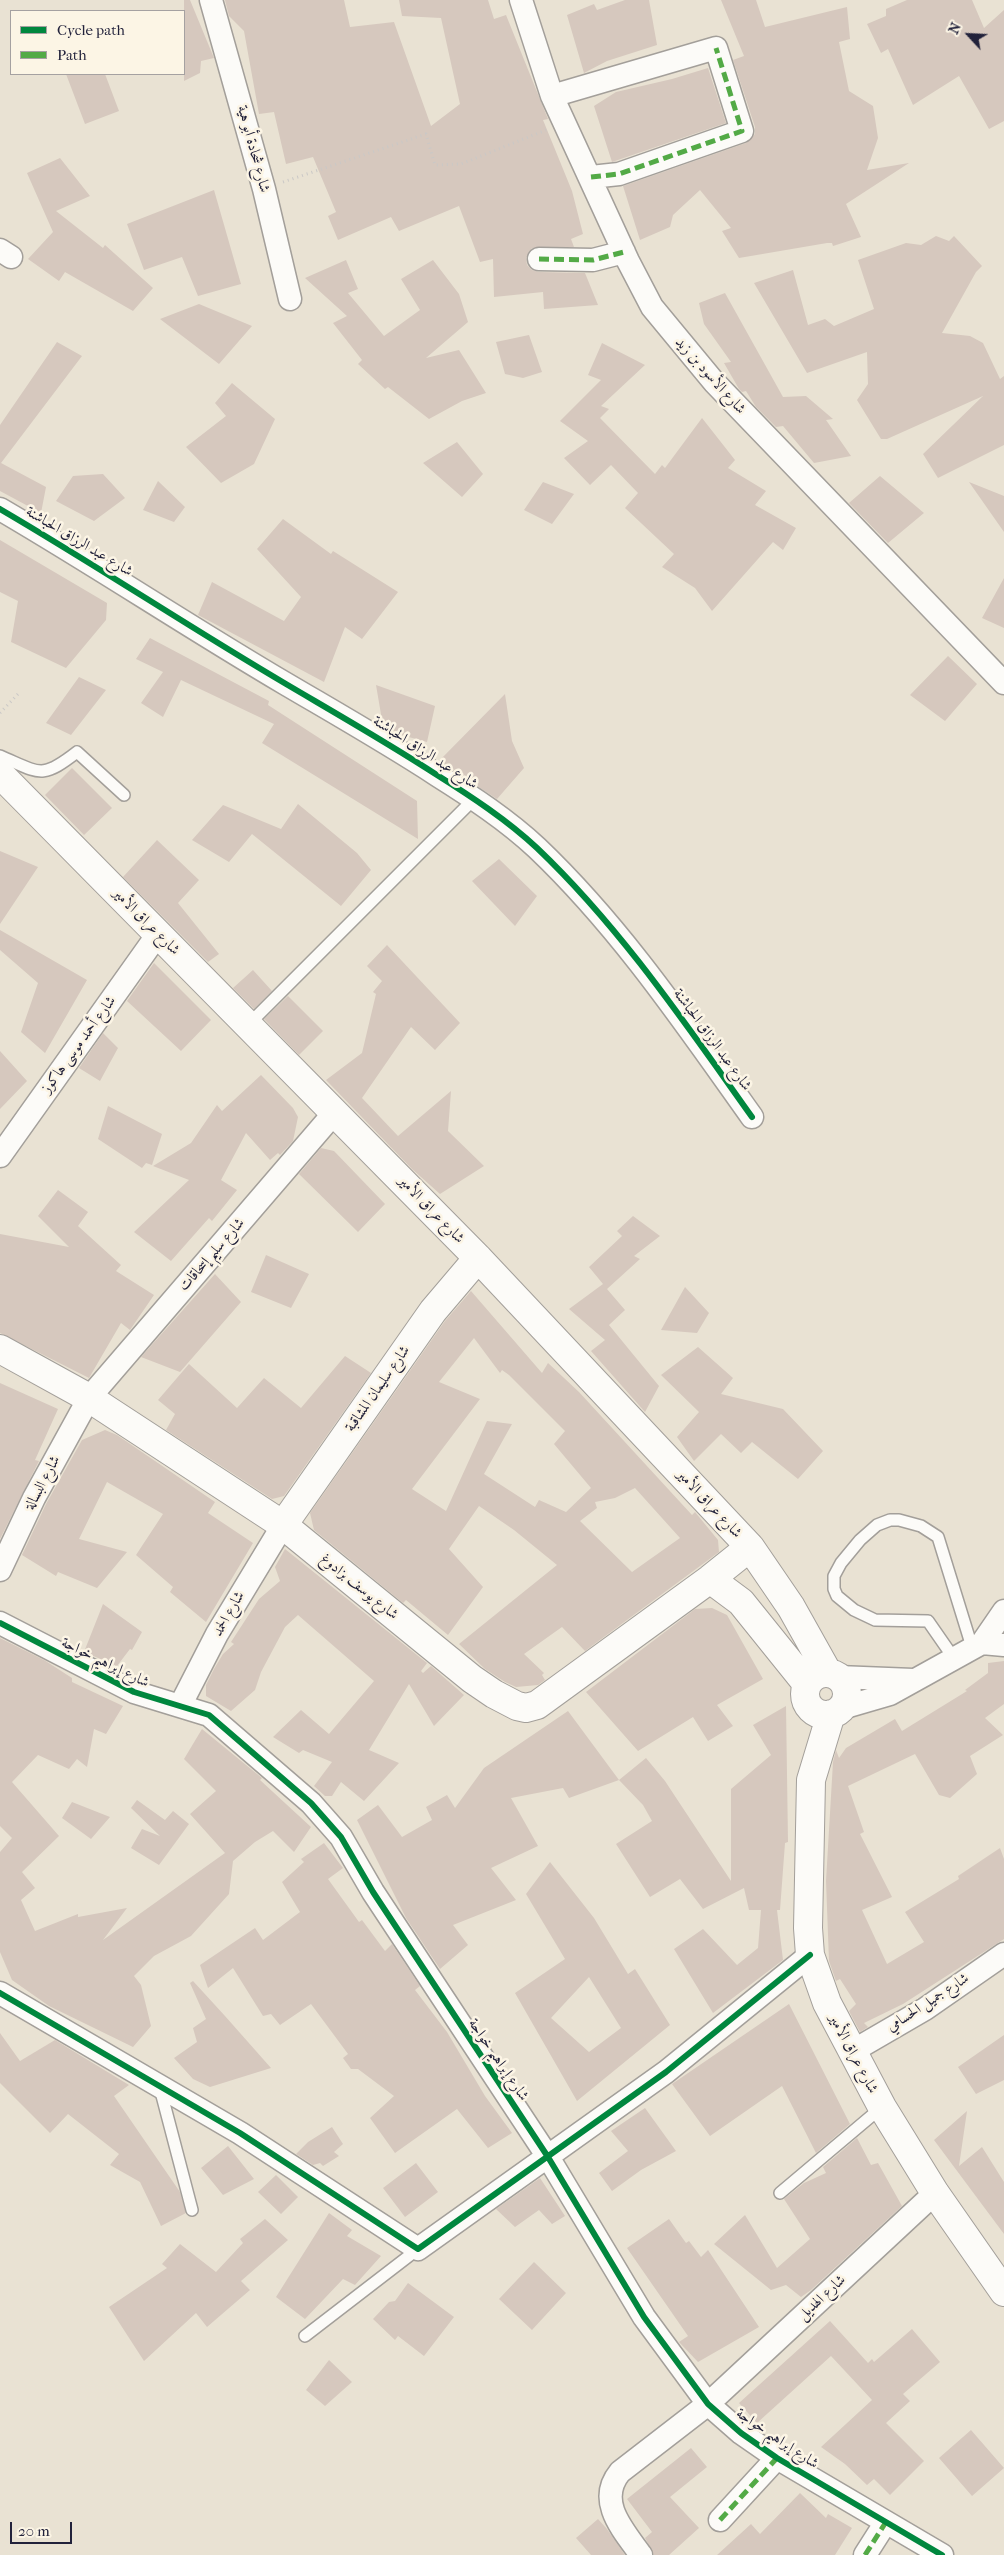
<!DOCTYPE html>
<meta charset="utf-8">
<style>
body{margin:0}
#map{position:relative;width:1004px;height:2555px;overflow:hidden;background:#e9e2d3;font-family:"IM FELL French Canon",serif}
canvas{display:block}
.legend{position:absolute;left:10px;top:10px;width:175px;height:65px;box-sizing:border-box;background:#fcf5e5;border:1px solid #a5a1a1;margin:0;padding:6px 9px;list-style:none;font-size:15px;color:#22223b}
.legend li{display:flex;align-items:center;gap:10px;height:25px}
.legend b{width:25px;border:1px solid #a5a1a1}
.north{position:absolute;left:944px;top:10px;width:50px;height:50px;-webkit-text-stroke:4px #fcf5e5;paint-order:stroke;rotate:295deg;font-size:14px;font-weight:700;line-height:20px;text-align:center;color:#22223b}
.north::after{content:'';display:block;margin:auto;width:18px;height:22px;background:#22223b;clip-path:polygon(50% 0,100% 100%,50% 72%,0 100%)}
.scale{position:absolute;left:10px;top:2522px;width:62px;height:22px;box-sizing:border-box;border:2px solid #22223b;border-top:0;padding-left:6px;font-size:15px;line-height:18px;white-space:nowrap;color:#22223b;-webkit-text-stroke:4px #fcf5e5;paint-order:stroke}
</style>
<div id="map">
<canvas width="1004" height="2555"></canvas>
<ul class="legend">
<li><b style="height:6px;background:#00873e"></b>Cycle path</li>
<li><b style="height:6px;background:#53aa46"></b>Path</li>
</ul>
<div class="north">N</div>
<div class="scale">20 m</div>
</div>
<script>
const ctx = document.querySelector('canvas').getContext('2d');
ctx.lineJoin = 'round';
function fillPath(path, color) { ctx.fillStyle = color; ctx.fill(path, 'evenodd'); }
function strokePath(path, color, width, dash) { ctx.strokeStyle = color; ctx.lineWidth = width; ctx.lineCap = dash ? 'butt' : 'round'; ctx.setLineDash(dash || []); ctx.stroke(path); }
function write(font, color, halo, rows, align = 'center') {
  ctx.font = font + ' "IM FELL French Canon",Amiri,serif'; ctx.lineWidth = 5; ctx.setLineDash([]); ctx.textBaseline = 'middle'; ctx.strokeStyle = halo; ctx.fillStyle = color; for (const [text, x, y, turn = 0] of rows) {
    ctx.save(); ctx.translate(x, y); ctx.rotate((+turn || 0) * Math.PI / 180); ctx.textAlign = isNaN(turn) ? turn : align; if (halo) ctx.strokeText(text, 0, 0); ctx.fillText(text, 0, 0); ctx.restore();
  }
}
fillPath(new Path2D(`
 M 184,0 L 190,0 L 214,58 L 201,61 L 200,73 L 184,81 Z
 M 225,0 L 344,0 L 350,27 L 394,22 L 431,126 L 460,104 L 441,18 L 402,16 L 399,0 L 488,0 L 494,19 L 506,15 L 548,119 L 543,120 L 572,191 L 583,234 L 571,239 L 574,247 L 532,248 L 526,258 L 527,265 L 532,270 L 539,272 L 585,273 L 598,305 L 544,309 L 543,292 L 494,297 L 493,259 L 480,262 L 459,206 L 399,231 L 391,217 L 338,240 L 328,216 L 336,212 L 313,157 L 286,164 L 274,112 L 259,114 L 244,31 L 229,16 Z
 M 625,0 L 649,0 L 657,45 L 607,61 L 584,73 L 567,15 L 594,4 L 597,10 Z
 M 721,0 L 756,0 L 765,27 L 847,7 L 850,39 L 839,42 L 849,91 L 873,106 L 878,138 L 867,170 L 909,163 L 846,204 L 861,237 L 833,246 L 832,243 L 827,243 L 739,258 L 722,231 L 731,228 L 700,190 L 673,215 L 670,227 L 640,240 L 623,186 L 746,143 L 755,134 L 755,127 L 733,60 L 744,56 Z
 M 907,0 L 972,0 L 984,28 L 1004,10 L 1004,121 L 989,129 L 959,76 L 913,105 L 888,49 L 881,53 L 867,24 L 886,16 L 886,9 Z
 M 708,68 L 726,123 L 612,162 L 594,106 L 616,92 L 672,79 Z
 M 66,74 L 105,74 L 119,111 L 85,124 Z
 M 60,158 L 90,196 L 56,211 L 103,248 L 105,245 L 153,288 L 133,311 L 65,272 L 59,281 L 28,259 L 53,232 L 27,173 Z
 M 214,190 L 241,284 L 198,296 L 182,257 L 144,270 L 127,224 Z
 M 936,236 L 949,241 L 954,236 L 982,266 L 976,272 L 942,333 L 970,336 L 983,343 L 1000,379 L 1004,376 L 1004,445 L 938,478 L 923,454 L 983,396 L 887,439 L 881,439 L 857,400 L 868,384 L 867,352 L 807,373 L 754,283 L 793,270 L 808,325 L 825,319 L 834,326 L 874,309 L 858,260 L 906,243 L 921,245 Z
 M 346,260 L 358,289 L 348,293 L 384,336 L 420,310 L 401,279 L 433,260 L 459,294 L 468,322 L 426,358 L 459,350 L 486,393 L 462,401 L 429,419 L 388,387 L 385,389 L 358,364 L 362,360 L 333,323 L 347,316 L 305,278 Z
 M 725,293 L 783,397 L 806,396 L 833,419 L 826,420 L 851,456 L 814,463 L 783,426 L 776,427 L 756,407 L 746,391 L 742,392 L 739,389 L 724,363 L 731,362 L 704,324 L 699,303 Z
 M 199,304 L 252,326 L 219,364 L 160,319 Z
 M 529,335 L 542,372 L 523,378 L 505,374 L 496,342 Z
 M 57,342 L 82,356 L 1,463 L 46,487 L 41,513 L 0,491 L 0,425 Z
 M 602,343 L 645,365 L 601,406 L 609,409 L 600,418 L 655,474 L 662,465 L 665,468 L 702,418 L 735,460 L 728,468 L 766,491 L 755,505 L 796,528 L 783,550 L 773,542 L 712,611 L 695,588 L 662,567 L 674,554 L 625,508 L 638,493 L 611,465 L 590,485 L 564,458 L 588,441 L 560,421 L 601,380 L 588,375 Z
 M 232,383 L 275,419 L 254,464 L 221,483 L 186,447 L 226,416 L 215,403 Z
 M 457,442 L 483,474 L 462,497 L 423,463 Z
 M 103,474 L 125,498 L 94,521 L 56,501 L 73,476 Z
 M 880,476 L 924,513 L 888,543 L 849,503 Z
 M 158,481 L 185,507 L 174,522 L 143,510 Z
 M 543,482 L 574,494 L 552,524 L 524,510 Z
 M 969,482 L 1004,496 L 1004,532 Z
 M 283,519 L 331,554 L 333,551 L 398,592 L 362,639 L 345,627 L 324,682 L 198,615 L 212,582 L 284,621 L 301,597 L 257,549 Z
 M 0,540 L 107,603 L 106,620 L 66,668 L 11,642 L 18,601 L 0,592 Z
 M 1004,578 L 1004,628 L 982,618 Z
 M 150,638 L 269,701 L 268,705 L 417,801 L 418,839 L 262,743 L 274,724 L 181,680 L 163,717 L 141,703 L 163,672 L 136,659 Z
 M 948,656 L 977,684 L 945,721 L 910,695 Z
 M 79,677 L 106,690 L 71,735 L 46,723 Z
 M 376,685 L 435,706 L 427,742 L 394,733 L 383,726 Z
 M 505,694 L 512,741 L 524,768 L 497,799 L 439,761 Z
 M 72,768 L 112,808 L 84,835 L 45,795 Z
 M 298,804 L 357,853 L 371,870 L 341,906 L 252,834 L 229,862 L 192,840 L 223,805 L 281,829 Z
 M 157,840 L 199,880 L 178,903 L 219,954 L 208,962 L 123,877 Z
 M 0,851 L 38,867 L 0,924 Z
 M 499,859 L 537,896 L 515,926 L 472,881 Z
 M 0,930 L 87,980 L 45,1053 L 21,1032 L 38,983 L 0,950 Z
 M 387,945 L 460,1023 L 435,1050 L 411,1027 L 362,1098 L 398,1136 L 451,1091 L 448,1131 L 484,1166 L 440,1194 L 412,1169 L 326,1080 L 362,1053 L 376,994 L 373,992 L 382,981 L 367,966 Z
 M 154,963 L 211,1020 L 181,1051 L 127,1001 Z
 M 253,970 L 272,991 L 254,1009 L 233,988 Z
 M 288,996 L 323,1031 L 299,1055 L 264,1019 Z
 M 103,1033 L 118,1048 L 100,1081 L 79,1068 Z
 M 0,1051 L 27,1081 L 0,1109 Z
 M 261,1075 L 293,1108 L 298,1117 L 293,1141 L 280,1155 L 278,1153 L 270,1160 L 246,1133 L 221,1180 L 237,1190 L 212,1221 L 209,1218 L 171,1261 L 134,1232 L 189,1180 L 153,1166 L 191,1143 L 217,1105 L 222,1111 Z
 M 108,1106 L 162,1134 L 152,1165 L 146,1163 L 142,1168 L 98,1139 Z
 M 321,1148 L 334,1151 L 385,1204 L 358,1232 L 299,1174 Z
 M 58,1190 L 88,1212 L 78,1226 L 121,1265 L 116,1271 L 154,1295 L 130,1330 L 121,1323 L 89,1378 L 0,1333 L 0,1234 L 69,1247 L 38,1216 Z
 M 633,1216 L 660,1236 L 634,1256 L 640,1259 L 607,1289 L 625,1310 L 609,1325 L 659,1386 L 645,1412 L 591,1351 L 605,1340 L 569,1309 L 603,1284 L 589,1267 L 622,1236 L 617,1231 Z
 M 266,1255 L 309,1274 L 291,1308 L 251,1292 Z
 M 215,1274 L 241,1302 L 180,1372 L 141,1357 Z
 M 685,1287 L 709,1313 L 697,1333 L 661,1330 Z
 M 471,1291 L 542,1373 L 548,1363 L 579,1392 L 692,1515 L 695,1512 L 718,1540 L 719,1552 L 585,1651 L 562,1627 L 524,1654 L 544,1673 L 542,1675 L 545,1680 L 538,1685 L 516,1687 L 505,1682 L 485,1669 L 459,1644 L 557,1565 L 514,1530 L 479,1506 L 449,1549 L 483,1587 L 448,1635 L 406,1600 L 403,1603 L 314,1530 L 310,1513 L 445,1321 ZM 474,1338 L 500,1373 L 502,1370 L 509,1375 L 565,1431 L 554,1444 L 591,1488 L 566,1512 L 539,1500 L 535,1507 L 484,1474 L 512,1424 L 487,1421 L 446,1511 L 412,1489 L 480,1399 L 439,1382 ZM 635,1488 L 680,1538 L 632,1572 L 580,1521 L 597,1508 L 595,1502 L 615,1498 Z
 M 698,1347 L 733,1378 L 721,1394 L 783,1409 L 823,1451 L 798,1479 L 752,1442 L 741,1453 L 721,1434 L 694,1461 L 677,1437 L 699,1412 L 661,1375 Z
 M 345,1356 L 371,1373 L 284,1496 L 272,1499 L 166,1430 L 175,1414 L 158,1400 L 189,1364 L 237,1408 L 264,1378 L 301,1408 Z
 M 0,1383 L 58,1409 L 35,1460 L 39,1461 L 0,1539 Z
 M 105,1430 L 117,1435 L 215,1502 L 208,1513 L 253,1543 L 206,1622 L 170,1592 L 173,1587 L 136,1555 L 163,1514 L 107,1482 L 79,1539 L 127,1552 L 97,1588 L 58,1572 L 56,1576 L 22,1555 L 46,1504 L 82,1440 Z
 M 285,1549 L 427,1663 L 421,1671 L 423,1673 L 431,1666 L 464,1695 L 434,1726 L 409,1684 L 369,1750 L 399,1763 L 364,1801 L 341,1782 L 332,1796 L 325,1796 L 314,1786 L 332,1762 L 303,1750 L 299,1753 L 273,1737 L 301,1710 L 329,1734 L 374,1681 L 298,1615 L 285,1627 L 261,1672 L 255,1690 L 231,1711 L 206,1696 L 206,1685 L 214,1669 L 223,1654 L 234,1644 L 231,1642 L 259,1599 L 280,1581 L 275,1567 Z
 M 103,1604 L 142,1632 L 132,1650 L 130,1649 L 117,1666 L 84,1652 Z
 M 712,1608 L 727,1615 L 763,1679 L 717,1705 L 733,1726 L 708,1741 L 693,1717 L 638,1751 L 586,1692 L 695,1609 Z
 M 0,1638 L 44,1660 L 72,1678 L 72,1682 L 123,1706 L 106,1734 L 94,1729 L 87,1767 L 77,1759 L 69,1769 L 38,1755 L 12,1782 L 59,1836 L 22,1872 L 35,1888 L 21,1900 L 35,1931 L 78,1914 L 78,1917 L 127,1908 L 103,1940 L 225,1853 L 190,1814 L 216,1791 L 184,1759 L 202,1729 L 262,1778 L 260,1780 L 311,1827 L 294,1852 L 273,1831 L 255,1842 L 233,1861 L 229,1894 L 191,1936 L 154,1956 L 134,1976 L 141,1985 L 151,2026 L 133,2047 L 49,2006 L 12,1980 L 0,1952 L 0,1852 L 12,1838 L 0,1826 Z
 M 1004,1661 L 1004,1704 L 985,1718 L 1003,1735 L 970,1756 L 977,1774 L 950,1798 L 939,1795 L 915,1754 L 848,1786 L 864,1832 L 860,1834 L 892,1897 L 862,1910 L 887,1964 L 924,1942 L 905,1912 L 959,1879 L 958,1876 L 1000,1848 L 1004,1859 L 1004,1939 L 903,2004 L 864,2023 L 868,2027 L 860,2032 L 849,2011 L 856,2004 L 840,1979 L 836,1981 L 829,1961 L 826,1881 L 833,1762 L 836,1750 L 839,1758 L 846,1748 L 895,1719 L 902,1731 L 967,1691 L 965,1690 L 988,1673 L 988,1663 Z
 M 786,1706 L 788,1842 L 785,1843 L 780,1910 L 777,1910 L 783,1960 L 713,2013 L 674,1949 L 703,1929 L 737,1965 L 758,1948 L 761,1910 L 749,1910 L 744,1888 L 703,1909 L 680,1879 L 650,1897 L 616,1844 L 652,1821 L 643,1805 L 619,1780 L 646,1758 L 665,1781 L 731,1881 L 731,1789 L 771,1755 L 753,1725 Z
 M 568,1711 L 619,1780 L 569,1798 L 563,1788 L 511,1798 L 538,1846 L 491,1868 L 516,1900 L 453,1925 L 468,1945 L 440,1969 L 406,1918 L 357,1820 L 378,1805 L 402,1837 L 432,1820 L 426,1807 L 447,1795 L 455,1808 L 484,1768 Z
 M 137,1800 L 165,1820 L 173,1811 L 189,1824 L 159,1865 L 131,1848 L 142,1829 L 160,1836 L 131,1808 Z
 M 72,1802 L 110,1817 L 91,1839 L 62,1818 Z
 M 324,1843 L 343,1868 L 328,1879 L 359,1922 L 362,1920 L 385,1951 L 392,1944 L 420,1986 L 415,1990 L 447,2032 L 485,2096 L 512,2133 L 488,2148 L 457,2109 L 395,2153 L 370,2118 L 394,2096 L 358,2069 L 351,2069 L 343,2058 L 348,2054 L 311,2004 L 280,2025 L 271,2014 L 263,2016 L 233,1968 L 208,1988 L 200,1965 L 255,1928 L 263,1940 L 300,1912 L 282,1882 L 304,1862 L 301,1859 Z
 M 550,1862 L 594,1918 L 628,1974 L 635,1969 L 670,2025 L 577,2101 L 515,1993 L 565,1959 L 526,1894 ZM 589,1977 L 621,2028 L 589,2052 L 551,2018 Z
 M 193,1981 L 225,2016 L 271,2068 L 210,2087 L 193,2079 L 174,2058 L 197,2042 L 193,2028 L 206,2019 L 190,1983 Z
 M 789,2004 L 850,2124 L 816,2153 L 782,2086 L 710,2136 L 672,2084 Z
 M 0,2033 L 20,2061 L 55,2040 L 129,2085 L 114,2096 L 180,2192 L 186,2213 L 161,2226 L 140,2182 L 110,2165 L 119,2154 L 68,2114 L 50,2133 L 0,2083 Z
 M 1004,2035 L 1004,2080 L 976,2094 L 958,2067 Z
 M 645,2108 L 676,2151 L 641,2170 L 612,2191 L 599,2173 L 628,2151 L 611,2131 Z
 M 967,2111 L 959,2166 L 982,2147 L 1004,2182 L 1004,2234 L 934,2140 Z
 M 332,2127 L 343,2144 L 334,2152 L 339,2156 L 323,2166 L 320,2163 L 313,2165 L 296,2154 L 308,2142 Z
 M 857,2138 L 871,2165 L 878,2163 L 902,2206 L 811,2290 L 801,2297 L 786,2285 L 771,2290 L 714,2244 L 745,2215 L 777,2268 L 810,2239 L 784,2199 L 804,2183 L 826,2173 L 823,2167 Z
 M 228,2146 L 254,2179 L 223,2195 L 201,2168 Z
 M 416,2163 L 438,2192 L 405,2217 L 383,2188 Z
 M 276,2175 L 298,2197 L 281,2214 L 258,2192 Z
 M 540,2178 L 565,2216 L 552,2224 L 539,2210 L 515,2227 L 496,2209 Z
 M 329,2213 L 352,2230 L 347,2236 L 381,2256 L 355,2285 L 343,2279 L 305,2319 L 276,2297 Z
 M 265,2219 L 288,2240 L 241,2281 L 250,2290 L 207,2327 L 196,2313 L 144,2361 L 109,2307 L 167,2268 L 162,2264 L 180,2244 L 216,2272 L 243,2243 L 240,2239 Z
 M 669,2219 L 686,2243 L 689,2241 L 701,2257 L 708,2250 L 759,2327 L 698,2362 L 679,2342 L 688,2336 L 627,2248 Z
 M 534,2262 L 566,2293 L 532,2330 L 499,2299 Z
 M 408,2283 L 454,2317 L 424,2356 L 398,2336 L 395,2340 L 373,2319 L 389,2302 L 395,2301 Z
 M 830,2321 L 868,2363 L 872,2359 L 874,2362 L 912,2329 L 940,2362 L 903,2394 L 910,2401 L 886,2423 L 924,2461 L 890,2495 L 874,2479 L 867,2485 L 845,2464 L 821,2447 L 872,2400 L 831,2356 L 757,2423 L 739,2403 Z
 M 329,2360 L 352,2382 L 325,2406 L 306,2390 Z
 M 971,2430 L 1004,2468 L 972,2496 L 939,2458 Z
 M 691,2448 L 707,2467 L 670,2497 L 699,2528 L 669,2555 L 654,2555 L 645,2538 L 652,2532 L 627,2499 Z
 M 800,2493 L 826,2518 L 828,2514 L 852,2528 L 835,2555 L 717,2555 L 751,2524 L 760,2534 Z
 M 598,2519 L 607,2529 L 625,2555 L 591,2555 L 576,2538 Z`), '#d6c8be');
const lane = new Path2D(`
 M 0,756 C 40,773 41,780 77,752 L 124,795
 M 249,1024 L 474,799
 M 953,1657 L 928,1621 L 875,1620 L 854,1610 L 837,1596 L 834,1589 L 834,1576 L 841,1563 L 860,1540 L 877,1525 L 890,1520 L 899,1520 L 921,1526 L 938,1537 L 972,1647
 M 160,2088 L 192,2210
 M 780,2193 L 882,2107
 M 305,2336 L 418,2249`);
const street = new Path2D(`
 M 211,0 L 264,189 L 290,299
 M 521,0 L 552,96 L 628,261 L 652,307 L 714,382 L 1004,683
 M 552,96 L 716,48 L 742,131 L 619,174 L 591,177
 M 0,250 L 11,257
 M 539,259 L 593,260 L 624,252
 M 0,509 C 96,565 189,627 286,684 C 337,714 388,743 437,775 C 472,797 507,820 537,848 C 620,927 685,1023 752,1117
 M 0,1156 L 158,934
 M 0,1570 L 34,1498 L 89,1398 L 335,1112
 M 0,1623 L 134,1692 L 209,1715 L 311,1803 L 341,1837 L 373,1892 L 548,2157 L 644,2317 L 708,2404 L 741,2433 L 777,2458 L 942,2555
 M 982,1643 L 1004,1645
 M 838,1677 L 913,1680
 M 180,1706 L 217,1634 L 283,1525
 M 842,1708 L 890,1694 L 982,1643 L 1004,1611
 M 0,1993 L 240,2133 L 418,2249 L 666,2072 L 810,1955
 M 851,2052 L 925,2009 L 1004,1954
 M 720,2520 L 777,2458
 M 641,2555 C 623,2530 596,2501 620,2472 L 708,2404 L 935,2193
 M 865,2555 L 886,2522`);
const secondary = new Path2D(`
 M 0,774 L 478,1258 L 750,1547 L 791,1607 L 828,1673
 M 0,1349 L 89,1398 L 283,1525 L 472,1679 L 494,1694 L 517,1706 L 526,1708 L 537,1705 L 710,1579 L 750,1547
 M 283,1525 L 433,1311 L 478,1258
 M 710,1579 L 741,1602 L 807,1684
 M805 1694a21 21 0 1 1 42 0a21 21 0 1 1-42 0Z
 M 831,1714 L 811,1780 L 808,1928 L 810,1955 L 827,2003 L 882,2107 L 935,2193 L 1004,2292`);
strokePath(lane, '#a39f9a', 14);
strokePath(street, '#a39f9a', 25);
strokePath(secondary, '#a39f9a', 30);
strokePath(new Path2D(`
 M 283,182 L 426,134 L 435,165 L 461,164 L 546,130
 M 0,713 L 18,694`), '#cac8c6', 3, [1, 4]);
strokePath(lane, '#fcfbf8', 11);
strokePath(street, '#fcfbf8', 22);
strokePath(secondary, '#fcfbf8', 28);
strokePath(new Path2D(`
 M 591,177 L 619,174 L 742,131 L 716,48
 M 539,259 L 593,260 L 624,252
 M 720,2520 L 777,2458
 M 865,2555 L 886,2522`), '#53aa46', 5, [10, 5]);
strokePath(new Path2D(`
 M 0,509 C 96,565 189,627 286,684 C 337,714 388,743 437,775 C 472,797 507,820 537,848 C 620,927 685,1023 752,1117
 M 0,1623 L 134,1692 L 209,1715 L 311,1803 L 341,1837 L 373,1892 L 548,2157 L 644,2317 L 708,2404 L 741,2433 L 777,2458 L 942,2555
 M 0,1993 L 240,2133 L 418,2249 L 666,2072 L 810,1955`), '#00873e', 6);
write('15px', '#22223b', '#fcf5e5', [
 ["شارع شحادة أبو هية",253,149,75],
 ["شارع الأسود بن زيد",710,376,48],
 ["شارع عبد الرزاق الحباشنة",79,542,31],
 ["شارع عبد الرزاق الحباشنة",425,753,33],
 ["شارع عراق الأمير",146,922,45],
 ["شارع عبد الرزاق الحباشنة",712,1040,54],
 ["شارع أحمد موسى هاكوز",79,1045,-54],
 ["شارع عراق الأمير",431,1210,46],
 ["شارع سليم إسحاقات",212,1255,-49],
 ["شارع سليمان المشاقبة",378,1389,-55],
 ["شارع البسالة",43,1483,-62],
 ["شارع عراق الأمير",709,1504,47],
 ["شارع يوسف بزادوغ",359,1587,39],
 ["شارع الحمد",229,1614,-60],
 ["شارع إبراهيم خواجة",105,1663,26],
 ["شارع جميل الحسامي",928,2003,-33],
 ["شارع عراق الأمير",853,2054,62],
 ["شارع إبراهيم خواجة",498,2060,56],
 ["شارع الهديل",822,2298,-43],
 ["شارع إبراهيم خواجة",777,2439,34]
]);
</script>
